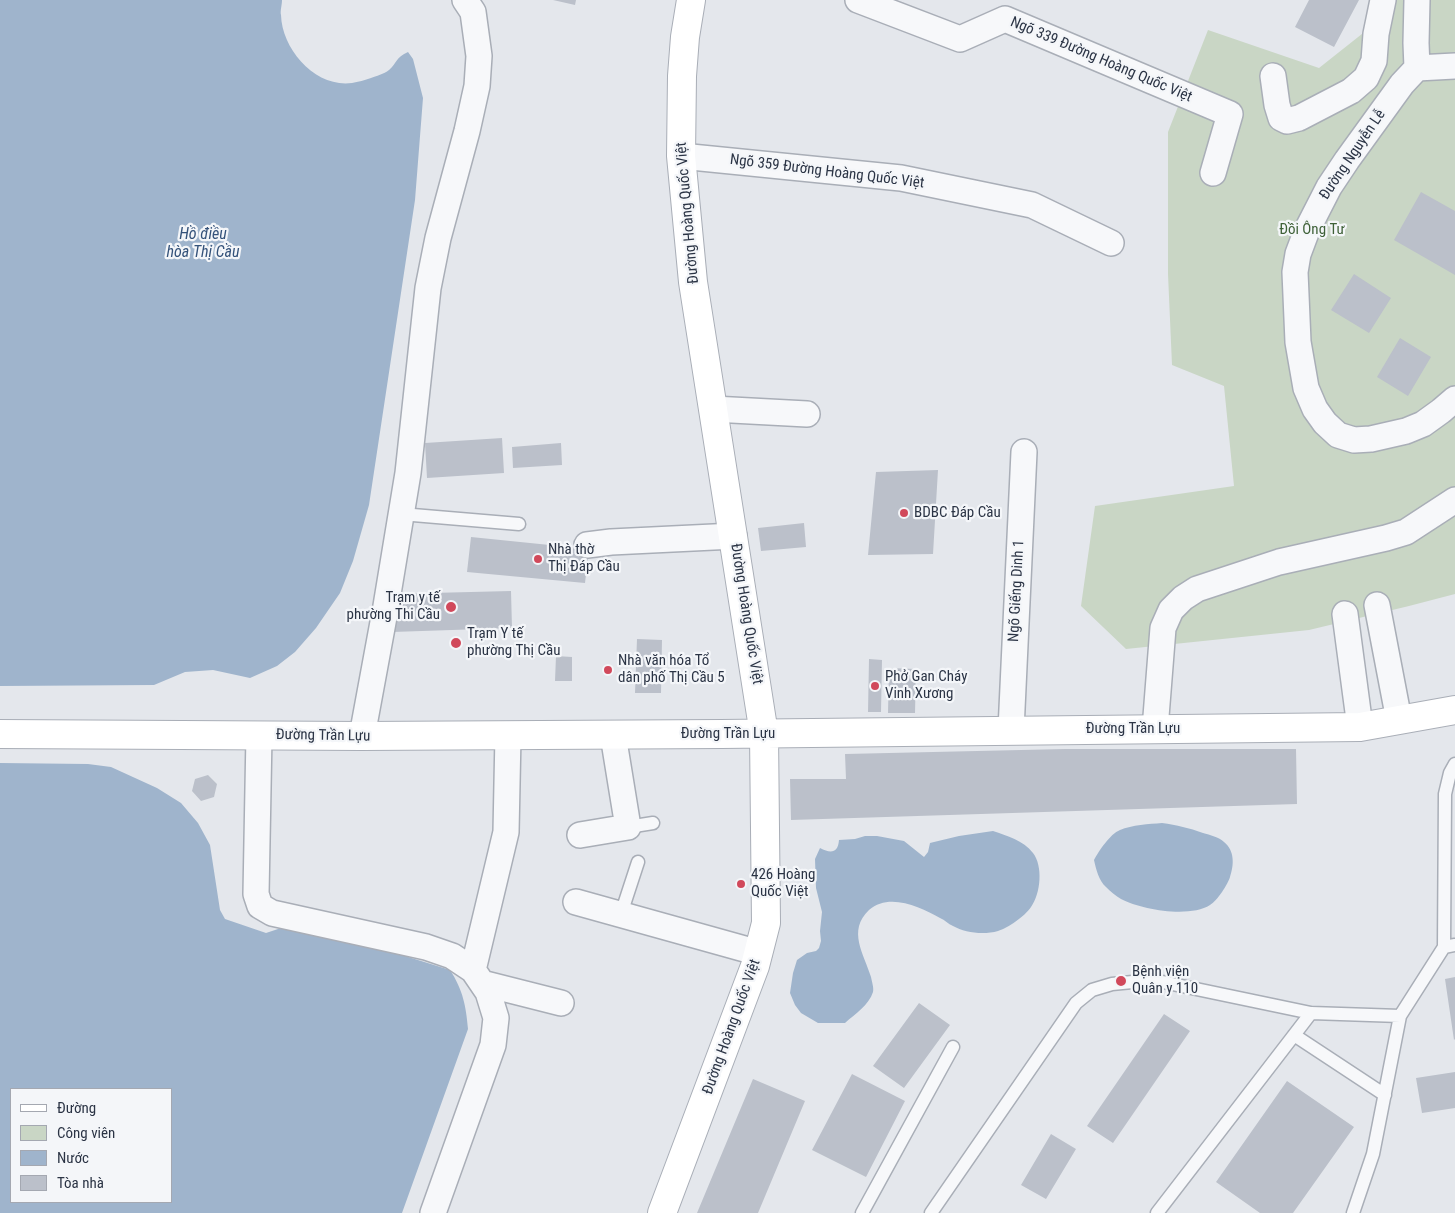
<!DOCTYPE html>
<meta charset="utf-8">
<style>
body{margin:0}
#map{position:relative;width:1455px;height:1213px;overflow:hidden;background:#e4e7ec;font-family:"Roboto Condensed",sans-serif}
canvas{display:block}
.legend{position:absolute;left:10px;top:1088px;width:162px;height:115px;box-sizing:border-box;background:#f4f6f9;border:1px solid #a4a8b1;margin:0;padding:6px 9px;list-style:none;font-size:15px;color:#2b3445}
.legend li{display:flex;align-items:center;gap:10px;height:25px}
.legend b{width:25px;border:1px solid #a4a8b1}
</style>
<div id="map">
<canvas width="1455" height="1213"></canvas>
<ul class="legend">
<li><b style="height:6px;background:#fff"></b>Đường</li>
<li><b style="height:14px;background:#c9d6c5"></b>Công viên</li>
<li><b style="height:14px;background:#9fb4cc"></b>Nước</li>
<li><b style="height:14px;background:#bbc0ca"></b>Tòa nhà</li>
</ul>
</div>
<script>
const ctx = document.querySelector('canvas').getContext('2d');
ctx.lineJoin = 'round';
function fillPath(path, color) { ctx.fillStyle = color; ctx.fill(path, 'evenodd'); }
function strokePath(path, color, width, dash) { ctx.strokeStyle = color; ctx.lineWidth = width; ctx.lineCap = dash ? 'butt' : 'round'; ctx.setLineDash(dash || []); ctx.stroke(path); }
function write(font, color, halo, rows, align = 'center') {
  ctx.font = font + ' "Roboto Condensed",sans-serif'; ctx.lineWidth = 4.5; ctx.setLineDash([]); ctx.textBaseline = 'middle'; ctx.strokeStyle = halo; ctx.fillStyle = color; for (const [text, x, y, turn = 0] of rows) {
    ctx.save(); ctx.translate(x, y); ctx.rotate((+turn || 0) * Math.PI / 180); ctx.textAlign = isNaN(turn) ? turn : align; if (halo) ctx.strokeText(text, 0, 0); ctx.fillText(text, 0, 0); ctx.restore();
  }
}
fillPath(new Path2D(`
 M 1396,0 L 1455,0 L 1455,594 L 1409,606 L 1309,630 L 1126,649 L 1081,606 L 1095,506 L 1234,486 L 1224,386 L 1172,365 L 1168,274 L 1168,132 L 1208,30 L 1319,68 L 1372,26 Z`), '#c9d6c5');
fillPath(new Path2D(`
 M 0,0 L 282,0 C 282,5 280,11 281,15 C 282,50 316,88 352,83 C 358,82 365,80 371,78 C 376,76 384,74 389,70 C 397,63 396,57 408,52 L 413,59 L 423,98 L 415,200 L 369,505 L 353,561 L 340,593 L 316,628 L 295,652 L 277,666 L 250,678 L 213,670 L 185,672 L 154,685 L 0,686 Z
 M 0,763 L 88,764 L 111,767 L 157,788 L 181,803 L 198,823 L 210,845 L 220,910 L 225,919 L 266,933 L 284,927 L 344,937 L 450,970 C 463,990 466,1006 468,1029 L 402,1213 L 0,1213 ZM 11,1089 L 171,1089 L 171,1202 L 11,1202 Z
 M 1162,823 C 1177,825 1189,828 1203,833 C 1210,835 1219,837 1224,842 C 1235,851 1234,865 1230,877 C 1228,884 1217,901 1210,905 C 1190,918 1142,910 1121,899 C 1116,896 1110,891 1106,887 C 1099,881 1096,869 1094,860 C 1099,851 1110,834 1120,830 C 1132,825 1149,824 1162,823 Z
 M 993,831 C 1007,836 1023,840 1033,853 C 1043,866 1041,893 1031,907 C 1025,916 1008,928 998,931 C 984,935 965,933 953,926 C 948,924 945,920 940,918 C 921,907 889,892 869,910 C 847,931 864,954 871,977 C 872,982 874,988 873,992 C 869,1005 855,1014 845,1023 L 818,1023 L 801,1013 L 795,1005 L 790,993 L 793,973 L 797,960 L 807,953 L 816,951 L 819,948 L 821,941 L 820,931 L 822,912 L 816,888 L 815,859 L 820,848 C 831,854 838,853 839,840 L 855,839 L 865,836 L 877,836 L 904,841 L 924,857 L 928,852 L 930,843 L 934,842 L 959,836 Z`), '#9fb4cc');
fillPath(new Path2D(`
 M 553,0 L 576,0 L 575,5 Z
 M 1309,0 L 1359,0 L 1334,47 L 1295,27 Z
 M 1421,192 L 1455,211 L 1455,275 L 1394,240 Z
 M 1354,274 L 1391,298 L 1369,333 L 1331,310 Z
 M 1400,338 L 1431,357 L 1408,396 L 1377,377 Z
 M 502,438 L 504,473 L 427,478 L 425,443 Z
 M 561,443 L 562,465 L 513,468 L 512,447 Z
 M 938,470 L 933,554 L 868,555 L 876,472 Z
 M 804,523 L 806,547 L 761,551 L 758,528 Z
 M 471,537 L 589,549 L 585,583 L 467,572 Z
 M 511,591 L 512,628 L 392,632 L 391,594 Z
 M 637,639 L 662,640 L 661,693 L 635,693 Z
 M 556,656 L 572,657 L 572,681 L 555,681 Z
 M 869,659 L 882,660 L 881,712 L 868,712 Z
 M 889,668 L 916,669 L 915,713 L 888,713 Z
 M 1065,749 L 1296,749 L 1297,804 L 791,820 L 790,779 L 846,779 L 845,754 Z
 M 208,775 L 217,784 L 214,797 L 201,801 L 192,791 L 195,779 Z
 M 1455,977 L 1455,1039 L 1454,1040 L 1445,979 Z
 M 919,1003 L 950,1025 L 904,1088 L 873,1066 Z
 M 1164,1014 L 1190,1031 L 1113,1143 L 1087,1126 Z
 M 1455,1072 L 1455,1108 L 1422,1113 L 1416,1078 Z
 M 852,1074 L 905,1101 L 866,1177 L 812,1150 Z
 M 753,1079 L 805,1101 L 758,1213 L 697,1213 Z
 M 1287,1081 L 1354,1127 L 1293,1213 L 1260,1213 L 1216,1182 Z
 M 1051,1134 L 1076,1149 L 1046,1199 L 1021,1185 Z`), '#bbc0ca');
const lane = new Path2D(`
 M 401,514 L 519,524
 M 1455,764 L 1450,773 L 1445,794 L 1444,947 L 1455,945
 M 628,827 L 653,823
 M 621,914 L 638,862
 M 1294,1035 L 1385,1095
 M 862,1213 L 953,1047
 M 931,1213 L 1076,1003 L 1092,990 L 1112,984 L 1153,980 L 1311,1013 L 1400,1016
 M 1157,1213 L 1311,1013
 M 1353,1213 L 1373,1154 L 1400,1016 L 1444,947`);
const street = new Path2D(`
 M 858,0 L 960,39 L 1005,19 L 1230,114 L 1213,173
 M 1417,0 L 1416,43 L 1417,68
 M 1455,66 L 1417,68 L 1402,84 L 1347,160 L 1329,187 L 1307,230 L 1298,254 L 1295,272 L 1298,342 L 1306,388 L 1315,409 L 1325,423 L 1338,435 L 1354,440 L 1371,439 L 1406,431 L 1423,424 L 1441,411 L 1455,399
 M 1273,76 L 1277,105 L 1281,118 L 1287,121 L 1299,118 L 1351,91 L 1366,78 L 1374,61 L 1376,34 L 1383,0
 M 681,156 L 901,178 L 1032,205 L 1111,243
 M 713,409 L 807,414
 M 587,545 L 611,542 L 734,536
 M 1377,605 L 1399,720
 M 1345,614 L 1360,727
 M 1155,729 L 1163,628 L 1171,610 L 1183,598 L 1197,589 L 1279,562 L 1386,538 L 1406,532 L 1455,500
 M 1011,730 L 1024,452
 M 259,735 L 256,894 L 260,906 L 272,913 L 426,947 L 452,956 L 473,970 L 488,992 L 496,1018 L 493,1045 L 433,1213
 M 362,736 L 386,606 L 408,473 L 428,288 L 438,238 L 467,131 L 477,86 L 479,56 L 473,12 L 465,0
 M 580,835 L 628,827 L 613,735
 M 576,902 L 759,953
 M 473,970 L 506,832 L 508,735
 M 482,983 L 561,1003`);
const secondary = new Path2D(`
 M 0,734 L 362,736 L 721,734 L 1360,727 L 1455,710
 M 662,1213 L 755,966 L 766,923 L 764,734 L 693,282 L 681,156 L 682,76 L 685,37 L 691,0`);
strokePath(lane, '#a9aeb7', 15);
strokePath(street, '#a9aeb7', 28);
strokePath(secondary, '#a9aeb7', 30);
strokePath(lane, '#f7f8fa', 12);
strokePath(street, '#f7f8fa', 25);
strokePath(secondary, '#fff', 28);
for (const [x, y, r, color] of [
 [904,513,5,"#d1495b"],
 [538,559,5,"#d1495b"],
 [451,607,6,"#d1495b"],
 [456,643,6,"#d1495b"],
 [608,670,5,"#d1495b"],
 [875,686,5,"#d1495b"],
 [741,884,5,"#d1495b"],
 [1121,981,6,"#d1495b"]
]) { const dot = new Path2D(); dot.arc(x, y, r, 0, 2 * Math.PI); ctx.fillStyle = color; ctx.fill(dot); strokePath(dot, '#f4f6f9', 2); }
write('15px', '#2b3445', '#f4f6f9', [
 ["Ngõ 339 Đường Hoàng Quốc Việt",1101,60,23],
 ["Đường Nguyễn Lễ",1353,155,-56],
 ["Ngõ 359 Đường Hoàng Quốc Việt",827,172,7],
 ["Đường Hoàng Quốc Việt",688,213,-95],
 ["Ngõ Giếng Dinh 1",1017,591,-87],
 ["Đường Hoàng Quốc Việt",746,614,81],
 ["Đường Trần Lựu",1133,729],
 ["Đường Trần Lựu",728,734],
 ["Đường Trần Lựu",323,736,1],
 ["Đường Hoàng Quốc Việt",732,1027,-70]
]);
write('15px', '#3f6138', '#f4f6f9', [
 ["Đồi Ông Tư",1312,230]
]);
write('15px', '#2b3445', '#f4f6f9', [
 ["BDBC Đáp Cầu",914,513],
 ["Nhà thờ",548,550],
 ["Thị Đáp Cầu",548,567],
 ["Trạm y tế",440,598,"right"],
 ["phường Thi Cầu",440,615,"right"],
 ["Trạm Y tế",467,634],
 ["phường Thị Cầu",467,651],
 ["Nhà văn hóa Tổ",618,661],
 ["dân phố Thị Cầu 5",618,678],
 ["Phở Gan Cháy",885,677],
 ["Vinh Xương",885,694],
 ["426 Hoàng",751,875],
 ["Quốc Việt",751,892],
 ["Bệnh viện",1132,972],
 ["Quân y 110",1132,989]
], 'left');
write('italic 16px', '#34527a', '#f4f6f9', [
 ["Hồ điều",203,235],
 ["hòa Thị Cầu",203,253]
]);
</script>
